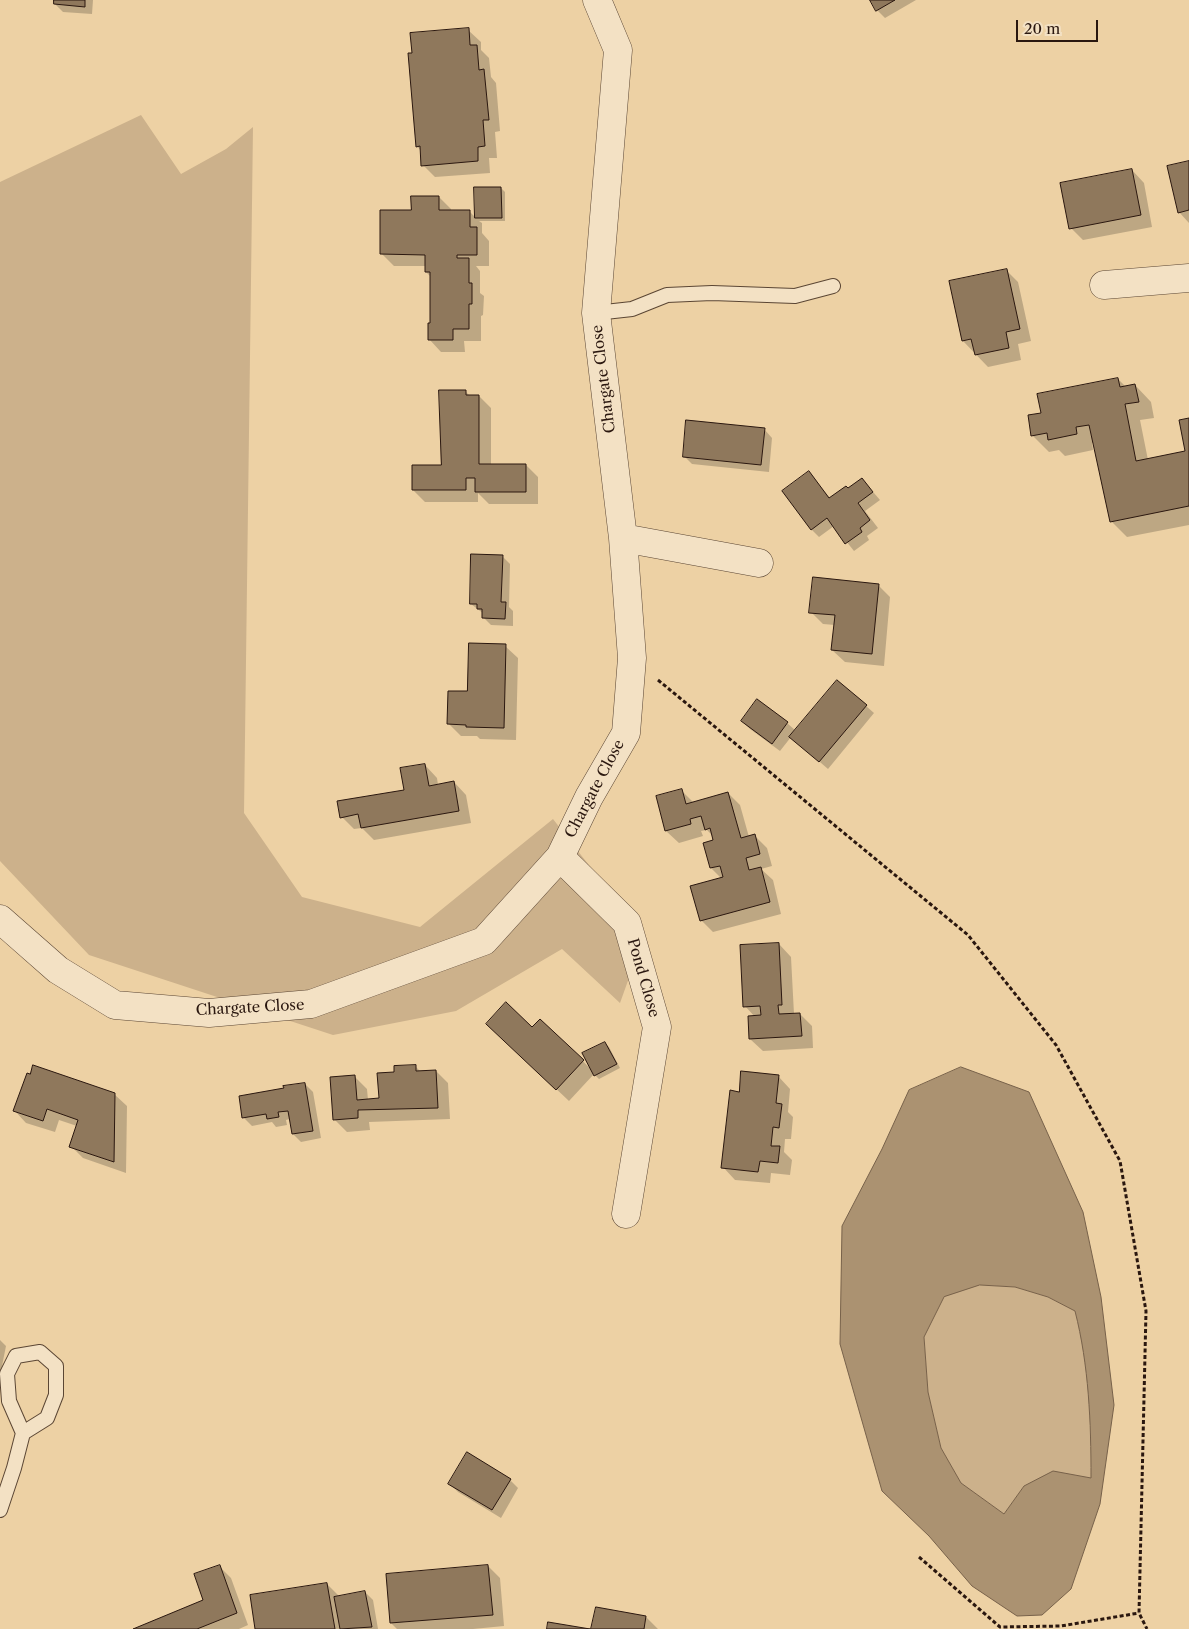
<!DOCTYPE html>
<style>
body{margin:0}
#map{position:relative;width:1189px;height:1629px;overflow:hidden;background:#edd1a4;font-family:"Libre Caslon Text",serif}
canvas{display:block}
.scale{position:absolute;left:1016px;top:20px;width:82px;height:22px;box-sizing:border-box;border:2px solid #2a170f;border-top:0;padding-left:6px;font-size:15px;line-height:18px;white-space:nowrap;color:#2a170f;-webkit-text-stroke:4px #f3e1c4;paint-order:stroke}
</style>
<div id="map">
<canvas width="1189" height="1629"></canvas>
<div class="scale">20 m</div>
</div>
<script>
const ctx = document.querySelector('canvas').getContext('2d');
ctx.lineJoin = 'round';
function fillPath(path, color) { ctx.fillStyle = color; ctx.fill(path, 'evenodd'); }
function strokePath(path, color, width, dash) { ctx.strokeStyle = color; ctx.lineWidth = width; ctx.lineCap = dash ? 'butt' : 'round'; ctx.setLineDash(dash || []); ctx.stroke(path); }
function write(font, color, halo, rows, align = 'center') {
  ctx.font = font + ' "Libre Caslon Text",serif'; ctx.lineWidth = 4.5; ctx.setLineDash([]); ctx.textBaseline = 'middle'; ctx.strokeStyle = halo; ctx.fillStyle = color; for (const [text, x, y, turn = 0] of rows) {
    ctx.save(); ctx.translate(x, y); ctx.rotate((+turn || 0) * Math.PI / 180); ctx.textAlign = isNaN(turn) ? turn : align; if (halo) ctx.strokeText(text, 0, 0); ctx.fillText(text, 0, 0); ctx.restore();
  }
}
fillPath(new Path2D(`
 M 141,115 L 181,174 L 226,149 L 253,127 L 244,813 L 302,897 L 420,927 L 553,819 L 644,936 L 620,1003 L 562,949 L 456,1011 L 333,1035 L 89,955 L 0,861 L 0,182 Z
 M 980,1285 L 1015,1287 L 1048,1297 L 1075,1311 L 1084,1349 L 1089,1398 L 1091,1479 L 1024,1486 L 1004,1514 L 961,1483 L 941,1448 L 928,1392 L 924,1336 L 944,1297 Z`), '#ccb18b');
const water = new Path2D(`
 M 961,1067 L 1029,1092 L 1083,1212 L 1101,1297 L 1114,1405 L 1100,1504 L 1071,1589 L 1042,1615 L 1017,1616 L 972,1586 L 929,1536 L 882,1491 L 840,1344 L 842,1226 L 882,1149 L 909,1090 ZM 980,1285 L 1015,1287 L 1048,1297 L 1075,1311 C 1089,1366 1091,1422 1091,1478 L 1053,1471 L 1024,1486 L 1004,1514 L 961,1483 L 941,1448 L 928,1392 L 924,1337 L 944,1297 Z`);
fillPath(water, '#ab9271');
strokePath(water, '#77614a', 1);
fillPath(new Path2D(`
 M 56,0 L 93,0 L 92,14 L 63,12 L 55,4 Z
 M 871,0 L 916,0 L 885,18 L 877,10 Z
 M 468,30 L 481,42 L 481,50 L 489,58 L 491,77 L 496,83 L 500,131 L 495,132 L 497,158 L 489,158 L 490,173 L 435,177 L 423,165 L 421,151 L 417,146 Z
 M 1189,162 L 1189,223 L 1179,212 Z
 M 1132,170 L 1144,183 L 1152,227 L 1083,240 L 1071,228 Z
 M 501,188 L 505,192 L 505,221 L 479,221 L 482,223 L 482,233 L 489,241 L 489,266 L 476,266 L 480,271 L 480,293 L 484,296 L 483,315 L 481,316 L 481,341 L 464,341 L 465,352 L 441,352 L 429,339 L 431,325 L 431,277 L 426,272 L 426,266 L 394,266 L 382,254 L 412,211 L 439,197 L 451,209 L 451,211 L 469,211 L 476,218 Z
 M 1006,270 L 1018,282 L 1031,341 L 1018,344 L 1021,360 L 988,367 L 963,341 Z
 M 1118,379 L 1126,387 L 1135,385 L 1151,402 L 1154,418 L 1140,420 L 1148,460 L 1186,452 L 1189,420 L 1189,525 L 1127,537 L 1111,521 L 1094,442 L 1092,443 L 1093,450 L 1065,456 L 1059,450 L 1049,452 L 1033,436 L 1042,414 Z
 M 465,391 L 470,396 L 479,396 L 491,408 L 491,465 L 526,465 L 538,477 L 538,504 L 489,504 L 478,493 L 478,502 L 425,502 L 413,490 L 442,467 Z
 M 764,429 L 772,438 L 769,472 L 692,464 L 684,456 Z
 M 809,472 L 830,498 L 848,490 L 862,479 L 880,500 L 865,511 L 878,528 L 867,536 L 869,540 L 854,551 L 834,526 L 819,537 L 811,529 Z
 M 502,556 L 510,564 L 509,607 L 513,611 L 513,626 L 491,625 L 483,617 L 484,614 L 471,604 Z
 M 878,585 L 890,597 L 884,666 L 845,662 L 832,650 L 835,625 L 823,624 L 811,612 Z
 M 505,646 L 518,658 L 516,740 L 480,739 L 477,736 L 461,736 L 449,724 L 468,693 Z
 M 757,701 L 787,723 L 796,731 L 866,706 L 874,713 L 828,769 L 791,737 L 780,751 L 750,729 L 742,721 Z
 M 425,765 L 437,778 L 438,785 L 454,782 L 466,795 L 471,823 L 374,840 L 362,828 L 354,829 L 342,817 L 406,791 Z
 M 682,791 L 694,803 L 728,793 L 740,805 L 749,837 L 755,836 L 767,848 L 772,866 L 761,869 L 773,880 L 781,914 L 713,932 L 701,920 L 722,879 L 711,868 L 715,841 L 714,837 L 707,830 L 701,831 L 703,836 L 679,843 L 666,831 Z
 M 779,944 L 791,957 L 794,1014 L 800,1014 L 812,1026 L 813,1048 L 763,1051 L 750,1039 L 755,1017 L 745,1006 Z
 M 540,1020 L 591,1069 L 605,1043 L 609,1047 L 620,1068 L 599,1079 L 594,1074 L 569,1101 L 500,1036 L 533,1029 Z
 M 415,1066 L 421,1072 L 436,1071 L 448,1083 L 450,1119 L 369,1122 L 370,1130 L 347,1132 L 334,1119 L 355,1077 L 367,1089 L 368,1100 L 380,1099 L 395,1073 Z
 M 778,1076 L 790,1089 L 788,1112 L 793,1117 L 791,1139 L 785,1139 L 784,1152 L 792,1160 L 790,1175 L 771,1173 L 770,1183 L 735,1180 L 723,1167 L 740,1093 Z
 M 305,1084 L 313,1092 L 321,1138 L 301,1142 L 293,1134 L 290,1119 L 286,1120 L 287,1125 L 276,1127 L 272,1122 L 252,1126 L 244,1118 L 285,1089 Z
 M 114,1094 L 127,1106 L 126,1173 L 83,1158 L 71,1146 L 77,1126 L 59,1120 L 55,1132 L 26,1123 L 14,1110 Z
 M 0,1340 L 6,1346 L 0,1376 Z
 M 510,1480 L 518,1488 L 501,1518 L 458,1492 L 450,1484 Z
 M 219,1566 L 231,1578 L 248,1625 L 239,1629 L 135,1629 L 205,1601 Z
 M 488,1566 L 500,1578 L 504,1626 L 473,1629 L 397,1629 L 391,1623 Z
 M 327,1584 L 340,1597 L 365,1592 L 373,1600 L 378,1629 L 256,1629 Z
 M 646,1617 L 658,1629 L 592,1629 Z`), '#0003');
const building = new Path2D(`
 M 54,0 L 85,0 L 85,7 L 54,4 Z
 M 870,0 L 895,0 L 876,11 Z
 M 469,28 L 470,45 L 477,45 L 479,70 L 484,69 L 489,120 L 483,120 L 485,146 L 478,147 L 478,161 L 421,166 L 420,146 L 416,147 L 408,53 L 412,53 L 410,33 Z
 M 1189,161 L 1189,210 L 1178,213 L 1167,166 Z
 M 1132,169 L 1141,215 L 1069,229 L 1060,183 Z
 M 474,187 L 501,187 L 502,218 L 475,218 Z
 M 411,196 L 439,196 L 439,210 L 470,210 L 470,227 L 477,227 L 477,255 L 457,255 L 457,258 L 469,258 L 469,283 L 472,283 L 472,304 L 469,304 L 469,329 L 453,329 L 453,340 L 428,340 L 428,323 L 430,323 L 430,272 L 425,272 L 425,255 L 380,254 L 380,210 L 411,210 Z
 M 1007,269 L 1020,329 L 1006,332 L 1009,348 L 975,355 L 971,339 L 962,341 L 949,281 Z
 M 1118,378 L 1120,387 L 1135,384 L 1139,402 L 1125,404 L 1136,461 L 1185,451 L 1179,420 L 1189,418 L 1189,506 L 1110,522 L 1089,425 L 1076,427 L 1077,434 L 1048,440 L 1047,433 L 1031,436 L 1028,415 L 1041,413 L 1037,394 Z
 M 439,390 L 466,390 L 466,395 L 479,395 L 479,464 L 526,464 L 526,492 L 475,492 L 475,478 L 466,478 L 466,490 L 412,490 L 412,465 L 441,465 Z
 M 686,420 L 765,428 L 761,465 L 683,457 Z
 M 809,471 L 829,498 L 846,486 L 848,488 L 862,478 L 873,492 L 858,503 L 870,520 L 860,528 L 862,532 L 845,544 L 827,518 L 811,530 L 782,491 Z
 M 471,554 L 503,555 L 501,602 L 506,602 L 505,619 L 482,618 L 482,609 L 477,609 L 477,604 L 470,604 Z
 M 813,577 L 879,584 L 872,654 L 831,650 L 835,615 L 809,613 Z
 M 469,643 L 506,644 L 504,728 L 466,727 L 466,725 L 447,724 L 448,691 L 467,691 Z
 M 837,680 L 867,705 L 819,762 L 789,737 Z
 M 757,699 L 788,722 L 772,744 L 741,721 Z
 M 425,764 L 429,786 L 454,781 L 459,811 L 361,828 L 358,814 L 340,818 L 337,801 L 404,790 L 400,768 Z
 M 682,789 L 686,804 L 728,792 L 741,838 L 755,834 L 760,854 L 746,858 L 749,870 L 761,867 L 770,902 L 700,921 L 690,886 L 723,877 L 720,866 L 710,868 L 703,843 L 713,840 L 710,828 L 705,830 L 701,816 L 690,819 L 691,824 L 665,831 L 656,796 Z
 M 779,943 L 782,1005 L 778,1005 L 779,1014 L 800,1013 L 802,1036 L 749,1039 L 748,1016 L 761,1015 L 760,1006 L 743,1007 L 740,945 Z
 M 506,1002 L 532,1027 L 540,1019 L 584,1060 L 556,1090 L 486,1024 Z
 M 605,1042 L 617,1064 L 594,1076 L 582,1053 Z
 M 33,1065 L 115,1093 L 114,1162 L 69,1147 L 78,1120 L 47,1109 L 43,1121 L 13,1111 L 27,1073 L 30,1074 Z
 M 416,1065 L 416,1071 L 436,1070 L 438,1108 L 358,1110 L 358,1118 L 333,1120 L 330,1077 L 355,1075 L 357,1100 L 379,1098 L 377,1073 L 394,1072 L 394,1066 Z
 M 741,1071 L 779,1075 L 776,1103 L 782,1104 L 779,1128 L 773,1127 L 771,1146 L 780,1146 L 778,1163 L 760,1161 L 758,1172 L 721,1168 L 730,1090 L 739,1092 Z
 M 305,1083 L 313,1131 L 292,1134 L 288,1111 L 278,1112 L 279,1117 L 267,1119 L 266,1114 L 242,1118 L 239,1096 L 284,1088 L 283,1086 Z
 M 467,1452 L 511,1479 L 492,1510 L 448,1484 Z
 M 220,1565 L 237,1613 L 197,1629 L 133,1629 L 203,1600 L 194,1574 Z
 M 488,1565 L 493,1615 L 390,1623 L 386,1574 Z
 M 327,1583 L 335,1629 L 255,1629 L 250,1595 Z
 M 365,1591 L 372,1627 L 340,1629 L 334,1597 Z
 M 596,1607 L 646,1616 L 644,1629 L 591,1629 Z
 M 548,1622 L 590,1629 L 547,1629 Z`);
fillPath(building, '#8f785c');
strokePath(building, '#2a170f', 1);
const lane = new Path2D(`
 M 596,313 L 632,309 L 667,295 L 712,293 L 795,296 L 833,286
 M 0,1510 L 14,1468 L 23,1433 L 9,1401 L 7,1374 L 16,1356 L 40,1352 L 56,1366 L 56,1395 L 47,1418 L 23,1433`);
const street = new Path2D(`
 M 1104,285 L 1189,278
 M 623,538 L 759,563
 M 560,857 L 627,923 L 657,1027 L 626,1214
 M 0,919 L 58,970 L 115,1005 L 209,1013 L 311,1004 L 484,941 L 560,857 L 589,797 L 626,733 L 632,658 L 623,538 L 596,313 L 618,50 L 597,0`);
strokePath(lane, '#5b4634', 16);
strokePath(street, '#5b4634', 29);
strokePath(new Path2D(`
 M 658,680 L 968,935 L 1056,1045 L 1120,1161 L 1146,1311 L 1139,1613 L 1147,1629
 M 919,1557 L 1000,1627 L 1061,1626 L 1139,1613`), '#2a170f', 3, [4, 2.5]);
strokePath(lane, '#f3e1c4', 14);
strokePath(street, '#f3e1c4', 28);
write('15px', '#2a170f', '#f3e1c4', [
 ["Chargate Close",604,379,-97],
 ["Chargate Close",595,789,-62],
 ["Pond Close",643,978,74],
 ["Chargate Close",250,1008,-3]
]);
</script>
